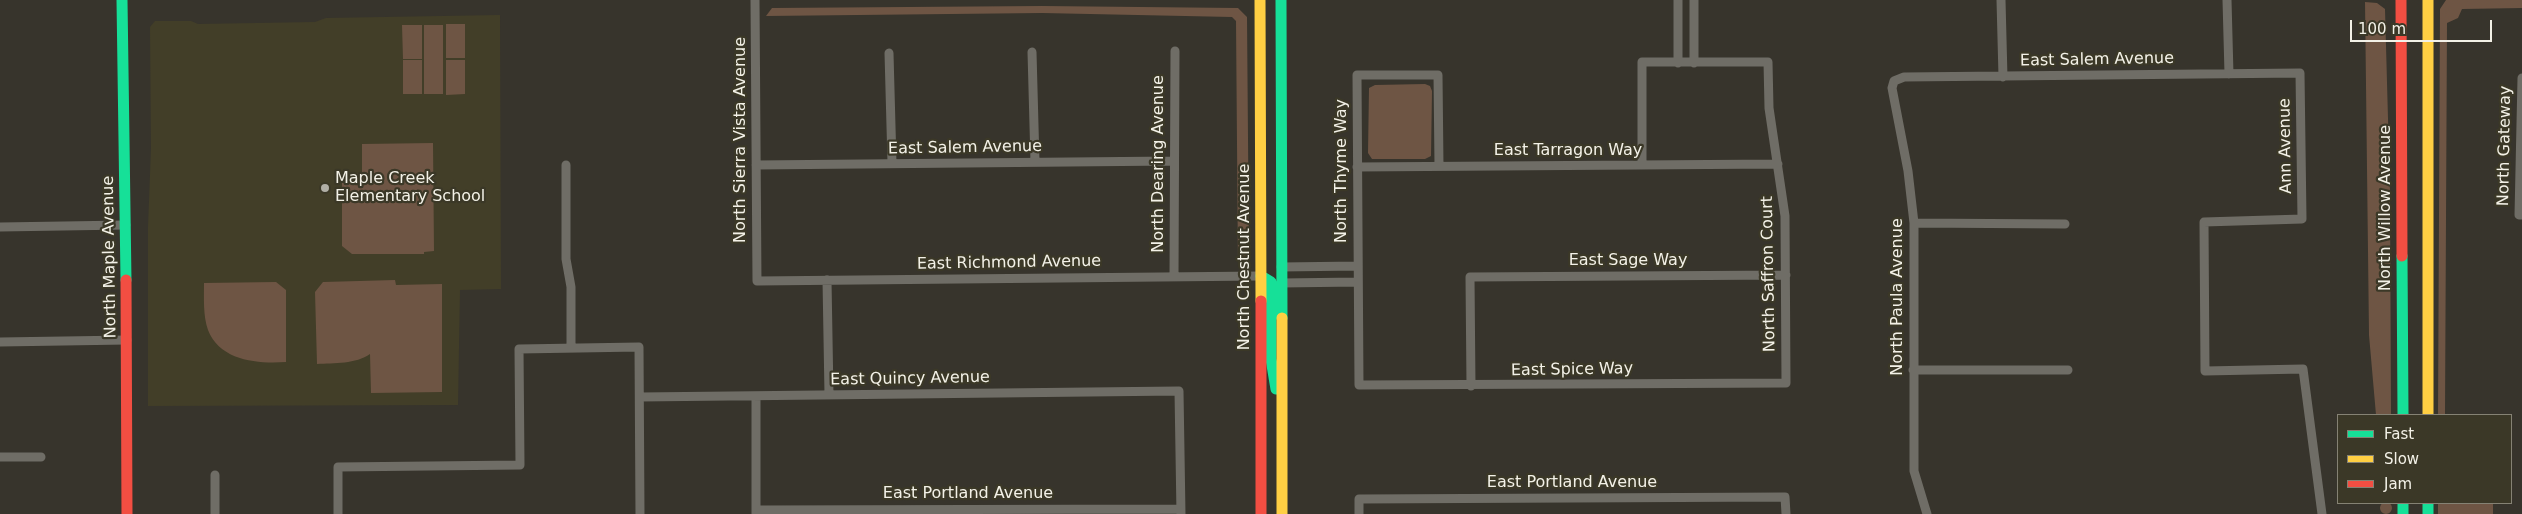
<!DOCTYPE html>
<style>
body{margin:0}
#map{position:relative;width:2522px;height:514px;overflow:hidden;background:#37342c;font-family:"DejaVu Sans",sans-serif}
canvas{display:block}
.legend{position:absolute;left:2337px;top:414px;width:175px;height:90px;box-sizing:border-box;background:#3b3827;border:1px solid #858274;margin:0;padding:6px 9px;list-style:none;font-size:15px;color:#f3f1e7}
.legend li{display:flex;align-items:center;gap:10px;height:25px}
.legend b{width:25px;border:1px solid #858274}
.scale{position:absolute;left:2350px;top:20px;width:142px;height:22px;box-sizing:border-box;border:2px solid #f3f1e7;border-top:0;padding-left:6px;font-size:15px;line-height:18px;white-space:nowrap;color:#f3f1e7;-webkit-text-stroke:4px #3b3827;paint-order:stroke}
</style>
<div id="map">
<canvas width="2522" height="514"></canvas>
<ul class="legend">
<li><b style="height:6px;background:#16e098"></b>Fast</li>
<li><b style="height:6px;background:#ffcf43"></b>Slow</li>
<li><b style="height:6px;background:#f24e42"></b>Jam</li>
</ul>
<div class="scale">100 m</div>
</div>
<script>
const ctx = document.querySelector('canvas').getContext('2d');
ctx.lineJoin = 'round';
function fillPath(path, color) { ctx.fillStyle = color; ctx.fill(path, 'evenodd'); }
function strokePath(path, color, width, dash) { ctx.strokeStyle = color; ctx.lineWidth = width; ctx.lineCap = dash ? 'butt' : 'round'; ctx.setLineDash(dash || []); ctx.stroke(path); }
function write(font, color, halo, rows, align = 'center') {
  ctx.font = font + ' "DejaVu Sans",sans-serif'; ctx.lineWidth = 4.5; ctx.setLineDash([]); ctx.textBaseline = 'middle'; ctx.strokeStyle = halo; ctx.fillStyle = color; for (const [text, x, y, turn = 0] of rows) {
    ctx.save(); ctx.translate(x, y); ctx.rotate((+turn || 0) * Math.PI / 180); ctx.textAlign = isNaN(turn) ? turn : align; if (halo) ctx.strokeText(text, 0, 0); ctx.fillText(text, 0, 0); ctx.restore();
  }
}
fillPath(new Path2D(`
 M 500,15 L 501,289 L 460,290 L 458,405 L 148,406 L 148,227 L 151,149 L 150,27 L 155,21 L 191,21 L 198,24 L 315,22 L 326,18 Z`), '#423e28');
fillPath(new Path2D(`
 M 2446,0 L 2522,0 L 2522,8 L 2462,9 L 2458,18 L 2447,23 L 2445,415 L 2438,415 L 2440,9 Z
 M 2365,2 L 2377,3 L 2385,9 L 2390,192 L 2391,415 L 2376,415 L 2369,335 Z
 M 1042,6 L 1238,8 L 1247,17 L 1249,258 L 1238,267 L 1236,21 L 1232,17 L 1042,13 L 766,16 L 772,8 Z
 M 446,24 L 465,24 L 465,58 L 446,58 Z
 M 402,25 L 422,25 L 422,59 L 403,59 Z
 M 424,25 L 443,25 L 443,94 L 424,94 Z
 M 403,60 L 422,60 L 422,94 L 403,94 Z
 M 446,60 L 465,60 L 465,94 L 446,95 Z
 M 1425,84 L 1430,86 L 1432,91 L 1431,156 L 1425,159 L 1372,159 L 1368,153 L 1369,88 L 1375,85 Z
 M 433,143 L 434,251 L 424,252 L 424,254 L 352,254 L 342,246 L 342,174 L 362,173 L 362,144 Z
 M 395,280 L 396,285 L 442,284 L 442,392 L 371,393 L 370,354 C 356,364 334,363 317,364 L 315,292 L 323,282 Z
 M 276,282 L 286,290 L 286,362 C 258,364 220,361 208,330 C 203,316 204,298 204,283 Z
 M2380 508a6 6 0 1 1 12 0a6 6 0 1 1-12 0Z
 M 2438,503 L 2493,503 L 2493,514 L 2438,514 Z`), '#6e5544');
strokePath(new Path2D(`
 M 755,0 L 757,281 L 1261,276
 M 1694,0 L 1694,63
 M 2001,0 L 2003,77
 M 2227,0 L 2229,74
 M 1032,52 L 1035,162
 M 889,53 L 892,163
 M 1678,63 L 1678,0
 M 2522,78 L 2519,215 L 2522,215
 M 566,165 L 566,259 L 571,287 L 571,348
 M 756,165 L 1174,161
 M 1439,166 L 1438,75 L 1357,75 L 1359,385 L 1786,383 L 1785,216 L 1769,108 L 1768,62 L 1642,62 L 1642,165
 M 1357,167 L 1778,164
 M 1914,223 L 2065,224
 M 0,227 L 126,225
 M 1281,267 L 1358,266
 M 1174,277 L 1175,51
 M 827,280 L 829,395
 M 1281,283 L 1358,282
 M 0,342 L 127,340
 M 1913,370 L 2068,370
 M 1471,386 L 1470,277 L 1786,275
 M 640,397 L 1179,391 L 1181,514
 M 0,457 L 41,457
 M 756,510 L 1180,509
 M 215,514 L 215,475
 M 338,514 L 338,467 L 520,465 L 519,349 L 639,347 L 640,514
 M 756,514 L 756,396
 M 1359,514 L 1359,499 L 1785,497 L 1786,514
 M 1927,514 L 1914,471 L 1914,223 L 1908,171 L 1892,88 L 1894,81 L 1904,77 L 2300,73 L 2302,219 L 2204,222 L 2205,371 L 2303,369 L 2322,514`), '#6f6d66', 9);
strokePath(new Path2D(`
 M 122,0 L 126,280
 M 1281,0 L 1282,318
 M 2402,256 L 2403,415
 M 1261,276 L 1271,282 L 1271,359 L 1276,389
 M 2403,503 L 2403,514
 M 2428,503 L 2428,514`), '#16e098', 11);
strokePath(new Path2D(`
 M 1260,0 L 1261,301
 M 2428,0 L 2428,415
 M 1282,318 L 1282,514`), '#ffcf43', 11);
strokePath(new Path2D(`
 M 2401,0 L 2402,256
 M 126,280 L 127,514
 M 1261,301 L 1261,514`), '#f24e42', 11);
for (const [x, y, r, color] of [
 [325,188,5,"#b1afa6"]
]) { const dot = new Path2D(); dot.arc(x, y, r, 0, 2 * Math.PI); ctx.fillStyle = color; ctx.fill(dot); strokePath(dot, '#3b3827', 2); }
write('16px', '#f3f1e7', '#3b3827', [
 ["East Salem Avenue",2097,60,-1],
 ["North Sierra Vista Avenue",741,140,-90],
 ["Ann Avenue",2286,146,-91],
 ["North Gateway",2505,146,-89],
 ["East Salem Avenue",965,148,-1],
 ["East Tarragon Way",1568,151],
 ["North Dearing Avenue",1159,164,-90],
 ["North Thyme Way",1342,171,-90],
 ["North Willow Avenue",2386,208,-90],
 ["North Maple Avenue",110,257,-91],
 ["North Chestnut Avenue",1245,257,-90],
 ["East Sage Way",1628,261],
 ["East Richmond Avenue",1009,263,-1],
 ["North Saffron Court",1769,274,-91],
 ["North Paula Avenue",1898,297,-90],
 ["East Spice Way",1572,370,-1],
 ["East Quincy Avenue",910,379,-1],
 ["East Portland Avenue",1572,483],
 ["East Portland Avenue",968,494]
]);
write('16px', '#f3f1e7', '#3b3827', [
 ["Maple Creek",335,179],
 ["Elementary School",335,197]
], 'left');
</script>
